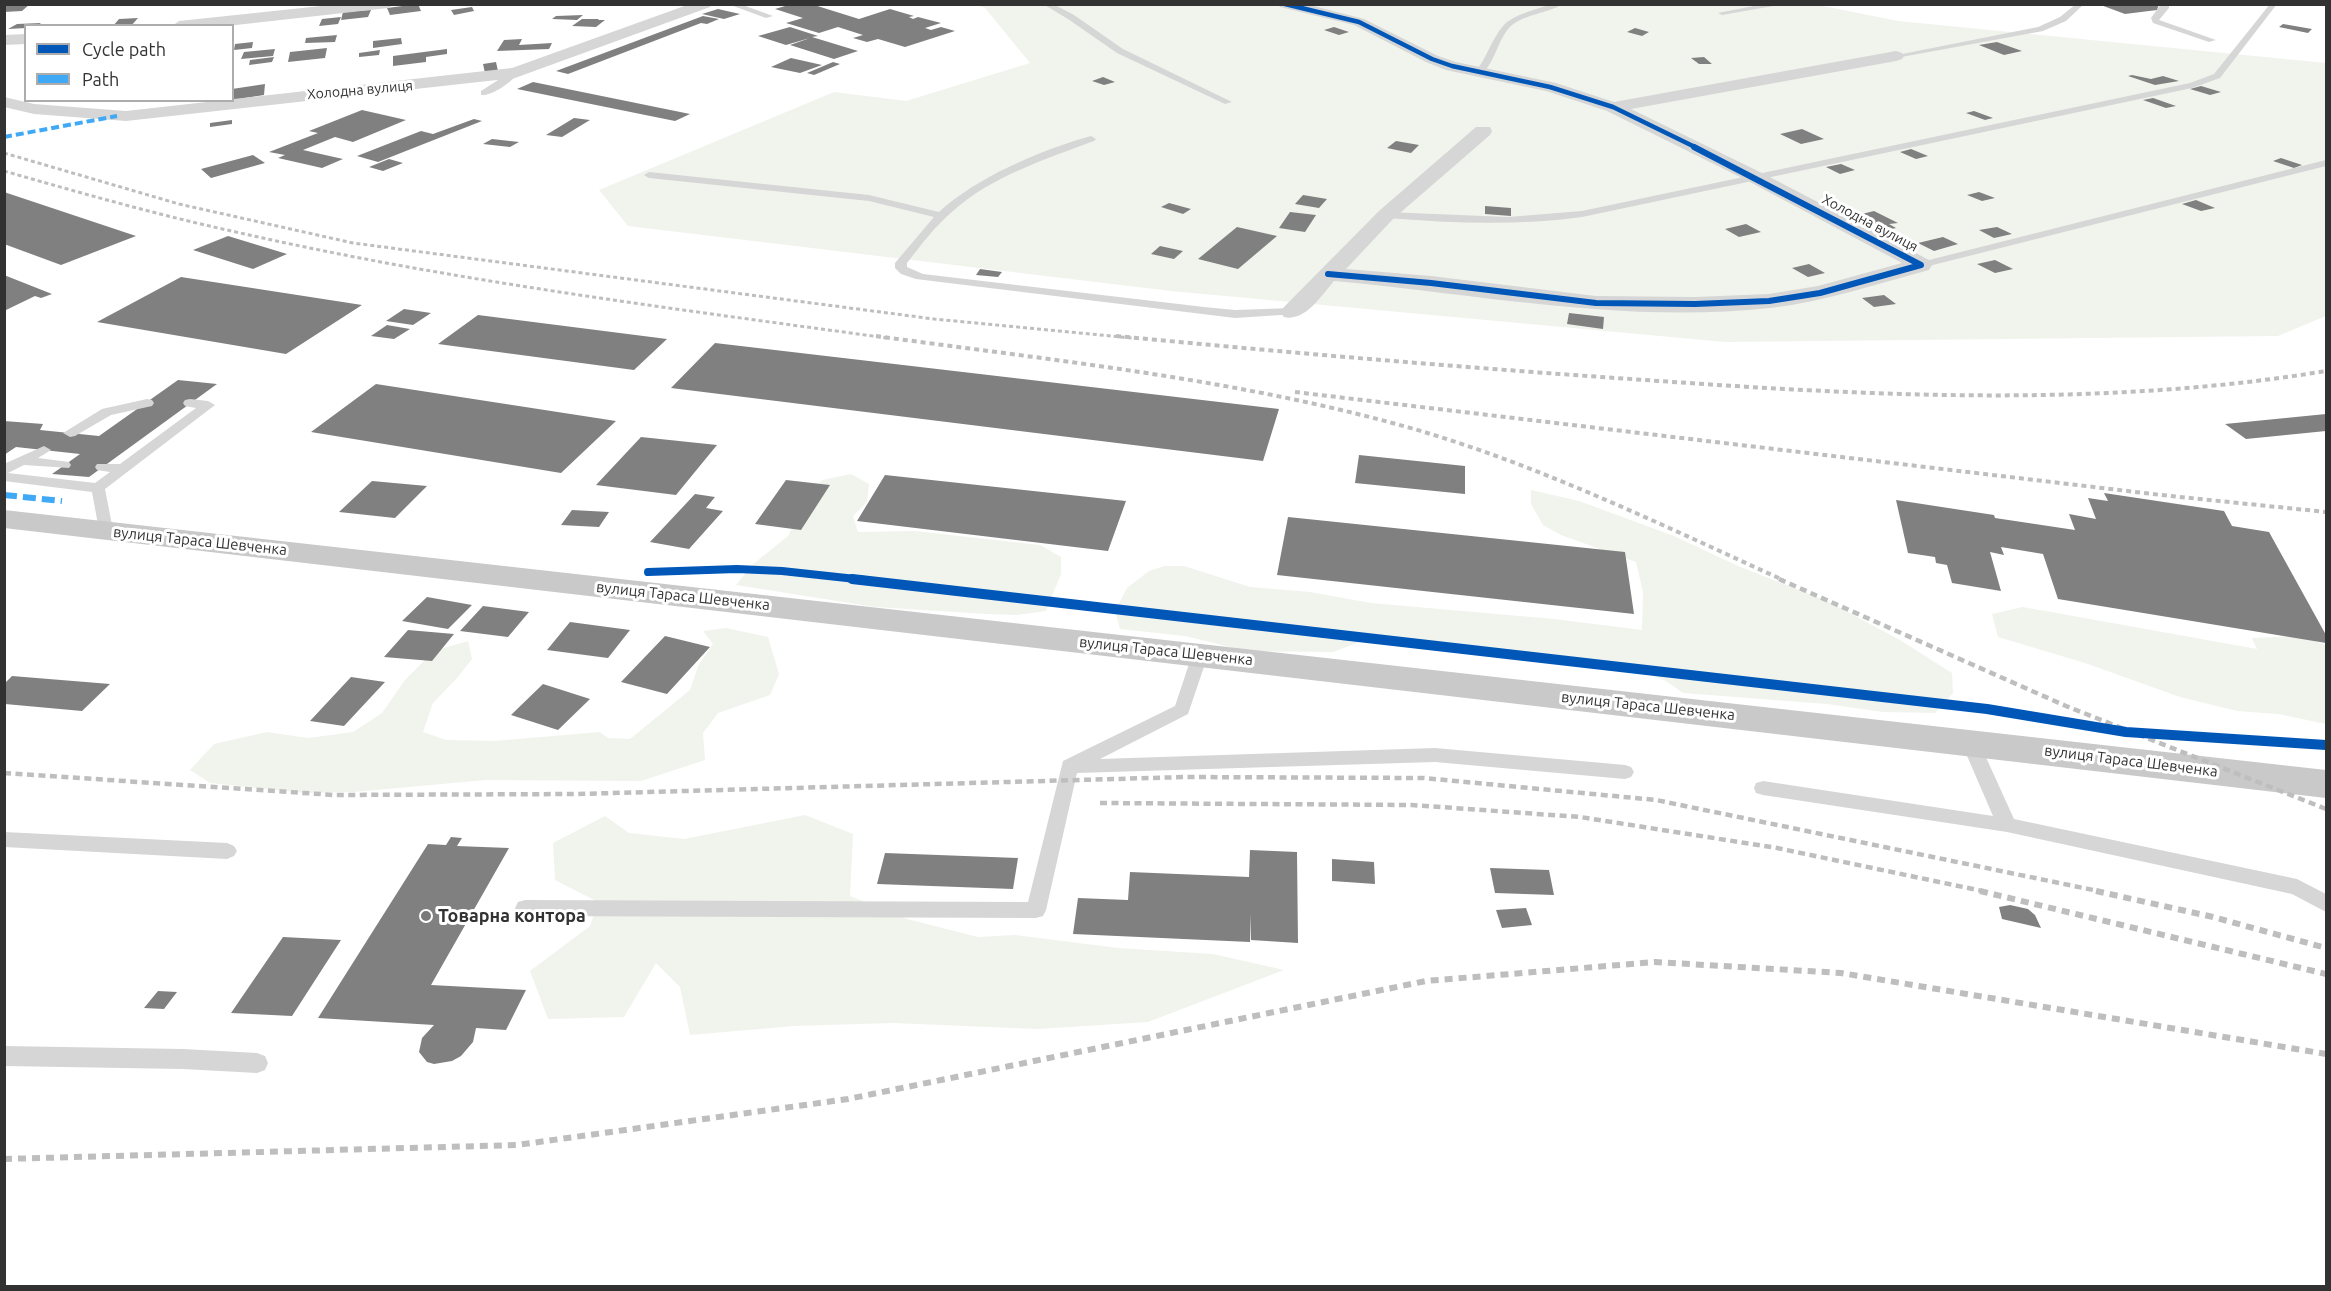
<!DOCTYPE html>
<meta charset="utf-8">
<style>
body{margin:0}
#map{position:relative;width:2331px;height:1291px;overflow:hidden;background:#fff;font-family:Ubuntu,sans-serif}
canvas{display:block}
.frame{position:absolute;inset:0;border:6px solid #323232;pointer-events:none}
.legend{position:absolute;left:24px;top:24px;width:210px;height:78px;box-sizing:border-box;background:#fff;border:2px solid #adadad;margin:0;padding:8px 10px;list-style:none;font-size:18px;color:#323232}
.legend li{display:flex;align-items:center;gap:12px;height:30px}
.legend b{width:30px;border:2px solid #adadad}
</style>
<div id="map">
<canvas width="2331" height="1291"></canvas>
<div class="frame"></div>
<ul class="legend">
<li><b style="height:8px;background:#0057b8"></b>Cycle path</li>
<li><b style="height:8px;background:#3fa9f5"></b>Path</li>
</ul>
</div>
<script>
const ctx = document.querySelector('canvas').getContext('2d');
ctx.lineJoin = 'round';
function fillPath(path, color) { ctx.fillStyle = color; ctx.fill(path, 'evenodd'); }
function strokePath(path, color, width, dash) { ctx.strokeStyle = color; ctx.lineWidth = width; ctx.lineCap = dash ? 'butt' : 'round'; ctx.setLineDash(dash || []); ctx.stroke(path); }
function write(font, color, halo, rows, align = 'center') {
  ctx.font = font + ' Ubuntu,sans-serif'; ctx.lineWidth = 6; ctx.setLineDash([]); ctx.textBaseline = 'middle'; ctx.strokeStyle = halo; ctx.fillStyle = color; for (const [text, x, y, turn = 0] of rows) {
    ctx.save(); ctx.translate(x, y); ctx.rotate((+turn || 0) * Math.PI / 180); ctx.textAlign = isNaN(turn) ? turn : align; if (halo) ctx.strokeText(text, 0, 0); ctx.fillText(text, 0, 0); ctx.restore();
  }
}
fillPath(new Path2D(`
 M 1813,4 L 1898,21 L 2326,63 L 2326,316 L 2278,336 L 1725,342 L 1171,291 L 628,226 L 599,190 L 834,92 L 906,101 L 1030,63 L 985,8 L 977,5 Z
 M 851,474 L 869,484 L 867,502 L 853,516 L 858,532 L 915,531 L 1040,545 L 1061,557 L 1061,574 L 1046,611 L 1017,615 L 987,614 L 875,607 L 736,585 L 751,566 L 788,536 L 807,498 L 822,480 Z
 M 1531,490 L 1579,501 L 1674,536 L 1738,566 L 1827,601 L 1900,640 L 1952,673 L 1953,693 L 1935,713 L 1883,712 L 1827,704 L 1683,693 L 1666,681 L 1613,661 L 1368,639 L 1333,652 L 1246,651 L 1185,636 L 1120,629 L 1115,611 L 1127,588 L 1149,571 L 1164,566 L 1184,566 L 1250,587 L 1310,592 L 1371,603 L 1554,619 L 1642,630 L 1643,592 L 1636,562 L 1561,535 L 1543,525 L 1531,504 Z
 M 2023,607 L 2257,649 L 2252,638 L 2300,636 L 2326,645 L 2326,724 L 2278,714 L 2237,711 L 2180,697 L 2085,663 L 1998,637 L 1992,614 Z
 M 726,628 L 768,637 L 779,674 L 770,695 L 718,713 L 703,733 L 705,760 L 641,781 L 486,780 L 354,792 L 305,793 L 210,783 L 190,770 L 214,744 L 267,732 L 308,738 L 353,732 L 382,713 L 405,680 L 434,651 L 468,641 L 472,659 L 458,677 L 433,703 L 423,732 L 446,740 L 494,741 L 600,732 L 608,738 L 630,739 L 690,690 L 698,666 L 713,644 L 703,631 Z
 M 805,815 L 853,834 L 850,896 L 907,919 L 978,937 L 1015,935 L 1118,948 L 1213,954 L 1284,970 L 1148,1022 L 1038,1029 L 893,1023 L 794,1026 L 690,1035 L 680,987 L 656,963 L 624,1017 L 548,1019 L 530,971 L 590,926 L 598,902 L 555,880 L 553,843 L 605,816 L 629,833 L 684,839 Z`), '#f1f4ed');
fillPath(new Path2D(`
 M 4,4 L 30,4 L 22,11 L 4,12 Z
 M 418,4 L 421,11 L 390,15 L 387,8 Z
 M 792,4 L 811,4 L 859,19 L 890,9 L 914,16 L 909,17 L 913,19 L 918,17 L 941,23 L 925,28 L 931,30 L 941,27 L 955,31 L 905,47 L 878,39 L 867,42 L 853,38 L 863,35 L 838,27 L 819,33 L 786,23 L 803,18 L 775,9 Z
 M 2098,4 L 2159,4 L 2157,10 L 2125,14 Z
 M 472,7 L 474,11 L 454,15 L 451,10 Z
 M 718,9 L 740,14 L 724,19 L 702,14 Z
 M 371,10 L 368,17 L 341,20 L 343,12 Z
 M 583,15 L 577,20 L 552,19 L 556,16 Z
 M 703,16 L 719,19 L 707,24 L 701,23 L 568,74 L 556,71 Z
 M 341,17 L 338,24 L 319,26 L 322,19 Z
 M 138,18 L 131,26 L 113,26 L 119,19 Z
 M 582,19 L 599,19 L 598,20 L 605,20 L 596,27 L 572,26 Z
 M 41,23 L 37,26 L 26,26 L 26,28 L 8,29 L 17,24 Z
 M 2283,24 L 2312,29 L 2308,33 L 2279,27 Z
 M 790,27 L 818,36 L 812,37 L 858,51 L 834,59 L 790,45 L 810,38 L 786,45 L 758,36 Z
 M 1334,27 L 1349,32 L 1339,35 L 1324,30 Z
 M 1635,28 L 1649,32 L 1642,36 L 1627,32 Z
 M 337,35 L 335,42 L 305,43 L 306,38 Z
 M 401,38 L 402,44 L 373,48 L 373,41 Z
 M 522,39 L 519,45 L 552,43 L 549,49 L 497,51 L 504,40 Z
 M 253,42 L 252,48 L 234,50 L 235,44 Z
 M 1997,42 L 2022,51 L 2004,55 L 1979,45 Z
 M 327,48 L 325,58 L 288,62 L 290,52 Z
 M 275,49 L 273,56 L 241,59 L 244,52 Z
 M 447,49 L 447,54 L 426,57 L 426,62 L 393,66 L 393,56 Z
 M 380,50 L 379,55 L 359,57 L 359,53 Z
 M 274,57 L 272,62 L 249,65 L 250,60 Z
 M 1704,57 L 1712,64 L 1699,64 L 1691,58 Z
 M 791,58 L 822,65 L 800,73 L 771,67 Z
 M 496,62 L 498,71 L 485,73 L 483,64 Z
 M 833,62 L 840,64 L 814,75 L 807,73 Z
 M 2132,75 L 2151,79 L 2163,76 L 2179,81 L 2155,85 L 2128,76 Z
 M 1103,77 L 1115,82 L 1104,85 L 1092,81 Z
 M 533,82 L 690,114 L 675,121 L 517,89 Z
 M 265,84 L 264,95 L 232,100 L 232,89 Z
 M 2201,86 L 2221,92 L 2210,95 L 2190,89 Z
 M 2153,98 L 2176,106 L 2166,108 L 2143,100 Z
 M 362,110 L 406,120 L 353,142 L 335,137 L 303,150 L 343,159 L 322,168 L 278,158 L 285,155 L 269,152 L 318,133 L 309,131 Z
 M 1974,111 L 1993,118 L 1985,120 L 1966,113 Z
 M 574,118 L 590,120 L 562,137 L 546,135 Z
 M 474,119 L 482,121 L 378,162 L 357,156 L 421,131 L 433,134 Z
 M 232,120 L 232,124 L 210,127 L 210,123 Z
 M 1802,129 L 1824,139 L 1801,144 L 1780,134 Z
 M 492,139 L 519,142 L 510,147 L 483,144 Z
 M 1396,141 L 1419,145 L 1411,153 L 1387,148 Z
 M 1911,149 L 1928,156 L 1916,159 L 1900,152 Z
 M 253,155 L 265,163 L 211,178 L 201,169 Z
 M 2281,158 L 2302,165 L 2294,168 L 2273,161 Z
 M 389,159 L 403,163 L 383,171 L 369,167 Z
 M 1841,164 L 1855,170 L 1840,174 L 1826,167 Z
 M 4,192 L 136,236 L 61,265 L 4,244 Z
 M 1979,192 L 1995,198 L 1982,201 L 1967,195 Z
 M 1303,195 L 1327,199 L 1319,208 L 1295,204 Z
 M 2196,200 L 2215,208 L 2201,211 L 2182,204 Z
 M 1169,203 L 1191,209 L 1183,214 L 1161,207 Z
 M 1485,206 L 1511,208 L 1511,216 L 1485,214 Z
 M 1874,211 L 1898,223 L 1889,224 L 1896,228 L 1883,231 L 1854,216 Z
 M 1290,212 L 1316,215 L 1305,232 L 1279,228 Z
 M 1746,224 L 1761,232 L 1739,237 L 1725,229 Z
 M 1237,227 L 1277,236 L 1238,269 L 1198,259 Z
 M 1997,227 L 2012,234 L 1994,238 L 1979,230 Z
 M 228,236 L 287,254 L 253,269 L 193,250 Z
 M 1943,237 L 1958,244 L 1934,251 L 1918,243 Z
 M 1160,246 L 1183,251 L 1174,259 L 1151,254 Z
 M 1995,260 L 2013,269 L 1995,273 L 1977,264 Z
 M 1809,264 L 1825,273 L 1808,277 L 1792,268 Z
 M 980,269 L 1002,272 L 998,277 L 976,275 Z
 M 4,275 L 52,294 L 41,298 L 35,296 L 4,311 Z
 M 181,277 L 362,305 L 286,354 L 97,322 Z
 M 1884,295 L 1896,304 L 1874,307 L 1862,298 Z
 M 404,309 L 431,313 L 413,325 L 386,321 Z
 M 1569,313 L 1604,317 L 1603,329 L 1567,324 Z
 M 478,315 L 667,339 L 634,370 L 438,344 Z
 M 387,325 L 410,329 L 394,339 L 371,336 Z
 M 715,343 L 1279,409 L 1263,461 L 671,388 Z
 M 178,380 L 217,384 L 89,477 L 52,474 L 80,454 L 16,447 L 4,455 L 4,421 L 43,424 L 40,430 L 99,436 Z
 M 376,384 L 616,421 L 561,473 L 311,432 Z
 M 2326,414 L 2326,431 L 2246,439 L 2225,424 Z
 M 641,437 L 717,445 L 676,495 L 596,485 Z
 M 1359,455 L 1465,466 L 1465,494 L 1355,483 Z
 M 885,475 L 1126,501 L 1108,551 L 857,521 Z
 M 786,480 L 830,485 L 801,530 L 755,524 Z
 M 372,481 L 427,486 L 395,518 L 339,512 Z
 M 2104,493 L 2224,511 L 2232,526 L 2269,532 L 2326,635 L 2326,643 L 2058,599 L 2043,554 L 2001,547 L 2004,555 L 1990,552 L 2001,591 L 1952,583 L 1947,565 L 1936,563 L 1935,557 L 1908,553 L 1896,500 L 1994,515 L 1995,518 L 2075,530 L 2069,514 L 2096,519 L 2088,498 L 2108,501 Z
 M 695,494 L 715,497 L 706,508 L 723,511 L 689,549 L 650,542 Z
 M 572,510 L 609,512 L 599,527 L 561,525 Z
 M 1288,517 L 1625,552 L 1634,614 L 1277,575 Z
 M 427,597 L 472,605 L 448,629 L 402,621 Z
 M 483,606 L 529,612 L 508,637 L 460,631 Z
 M 570,622 L 630,630 L 608,658 L 547,650 Z
 M 408,630 L 454,634 L 432,661 L 384,657 Z
 M 665,636 L 710,647 L 667,694 L 621,682 Z
 M 12,676 L 110,684 L 82,711 L 5,704 L 5,683 Z
 M 351,677 L 385,682 L 344,726 L 310,721 Z
 M 543,684 L 590,699 L 558,730 L 511,715 Z
 M 451,837 L 462,838 L 457,846 L 509,848 L 431,985 L 526,990 L 506,1030 L 476,1028 L 473,1042 L 461,1056 L 452,1061 L 434,1064 L 427,1062 L 419,1052 L 422,1038 L 434,1025 L 318,1018 L 428,844 L 446,845 Z
 M 1250,850 L 1297,852 L 1298,943 L 1251,940 L 1251,914 L 1250,942 L 1073,934 L 1078,898 L 1128,900 L 1130,872 L 1249,877 Z
 M 885,853 L 1018,858 L 1013,889 L 877,884 Z
 M 1332,859 L 1374,862 L 1375,884 L 1332,881 Z
 M 1490,868 L 1549,870 L 1554,895 L 1495,893 Z
 M 2010,905 L 2028,909 L 2035,915 L 2041,928 L 2002,919 L 1999,907 Z
 M 1526,908 L 1532,925 L 1502,928 L 1496,910 Z
 M 283,937 L 341,940 L 292,1016 L 231,1013 Z
 M 158,991 L 177,992 L 164,1009 L 144,1008 Z`), '#808080');
fillPath(new Path2D(`
 M 728,4 L 740,4 L 773,16 L 766,18 Z
 M 1043,4 L 1053,4 L 1074,15 L 1123,49 L 1232,102 L 1225,104 L 1117,53 L 1068,19 Z
 M 1551,4 L 1563,4 C 1547,14 1521,14 1508,29 C 1497,43 1495,61 1482,74 L 1476,74 L 1475,72 C 1487,58 1491,40 1503,26 C 1514,14 1536,10 1551,4 Z
 M 1764,4 L 1785,4 L 1722,15 L 1718,13 Z
 M 2076,4 L 2084,4 L 2066,21 L 2043,31 L 1896,58 L 1892,56 L 2038,27 L 2060,17 Z
 M 2161,4 L 2169,4 L 2169,8 L 2159,20 L 2216,40 L 2209,42 L 2153,23 L 2151,18 Z
 M 2270,4 L 2277,4 L 2220,78 L 2192,88 L 1582,217 C 1516,226 1452,223 1386,218 L 1381,215 L 1386,212 L 1508,217 L 1582,211 L 2190,83 L 2214,74 Z
 M 512,71 L 519,73 C 511,82 493,96 481,95 L 481,91 Z
 M 1091,136 L 1096,139 L 1094,141 C 1046,159 992,176 953,211 C 935,226 921,245 907,263 L 907,267 L 923,274 L 1204,307 L 1235,310 L 1292,308 L 1296,310 L 1296,314 L 1235,318 L 916,279 L 901,274 L 895,268 L 895,263 L 934,217 L 869,201 L 649,178 L 644,175 L 649,172 L 869,195 L 939,212 C 977,177 1041,150 1091,136 Z
 M 2326,160 L 2326,166 L 1921,268 L 1915,265 L 1917,263 Z
 M 147,399 L 152,400 L 154,403 L 152,406 L 111,415 L 75,436 L 70,437 L 63,433 L 102,409 Z
 M 190,399 L 208,401 L 215,405 L 105,489 L 113,530 L 111,533 L 101,533 L 99,530 L 92,492 L 4,481 L 4,464 L 44,446 L 51,450 L 38,458 L 69,462 L 71,465 L 69,468 L 24,465 L 8,473 L 95,483 L 110,472 L 97,470 L 95,467 L 97,464 L 120,464 L 196,408 L 185,406 L 183,403 L 185,400 Z
 M 1200,649 L 1206,651 L 1208,655 L 1188,714 L 1100,759 L 1435,748 L 1625,765 L 1631,767 L 1634,772 L 1631,777 L 1625,779 L 1435,762 L 1077,773 L 1046,910 L 1043,916 L 1036,918 L 525,916 L 518,914 L 515,908 L 518,902 L 525,900 L 1028,902 L 1063,761 L 1175,706 L 1192,655 L 1194,651 Z
 M 1970,736 L 1976,737 L 1979,742 L 2014,819 L 2297,879 L 2326,894 L 2326,912 L 2292,894 L 2007,832 L 1763,795 L 1756,793 L 1754,788 L 1756,783 L 1763,781 L 1993,816 L 1961,742 L 1964,737 Z
 M 4,832 L 227,843 L 234,846 L 237,851 L 234,856 L 227,859 L 4,847 Z
 M 4,1046 L 183,1049 L 257,1053 L 265,1056 L 268,1063 L 265,1070 L 257,1073 L 183,1069 L 4,1066 Z`), '#d6d6d6');
fillPath(new Path2D(`
 M 340,4 L 395,4 L 388,8 L 227,26 L 172,26 L 179,21 Z
 M 690,4 L 712,4 L 710,7 L 515,78 L 126,121 L 34,114 L 4,107 L 4,97 L 34,104 L 126,111 L 512,68 Z
 M 1278,4 L 1306,4 L 1364,19 L 1438,56 L 1456,62 L 1556,83 L 1614,102 L 1896,51 L 1902,53 L 1904,56 L 1902,59 L 1896,61 L 1631,109 L 1762,173 L 1929,260 L 1932,265 L 1929,270 C 1876,284 1824,302 1770,308 C 1625,324 1478,294 1334,281 C 1321,296 1305,322 1284,317 L 1280,312 L 1284,307 L 1379,211 L 1476,127 L 1490,127 L 1492,131 L 1490,135 L 1393,219 L 1346,269 L 1431,276 L 1596,296 L 1695,297 L 1769,294 L 1818,286 L 1902,263 L 1748,181 L 1607,111 L 1546,91 L 1446,70 L 1426,62 L 1354,25 L 1280,7 Z
 M 26,34 L 26,44 L 4,45 L 4,35 Z`), '#d6d6d6');
fillPath(new Path2D(`
 M 4,510 L 2326,770 L 2326,798 L 4,528 Z`), '#c9c9c9');
strokePath(new Path2D(`
 M 4,153 L 179,204 L 353,243 L 934,319 L 1132,338
 M 4,171 C 81,193 158,215 236,232 C 450,281 670,308 887,338`), '#bebebe', 3, [4, 3]);
strokePath(new Path2D(`
 M 876,336 C 1057,361 1239,379 1414,429 C 1541,466 1662,525 1783,580
 M 1116,336 C 1292,353 1468,368 1645,380 C 1871,396 2101,408 2326,371
 M 1295,392 L 2161,495 L 2326,512`), '#bebebe', 4, [5, 4]);
strokePath(new Path2D(`
 M 1779,579 L 2066,706 L 2326,809
 M 4,773 L 334,795 L 578,794 L 1186,777 L 1424,778 L 1656,800 L 2103,892
 M 1100,803 L 1412,805 L 1580,817 L 1777,848 L 1987,892`), '#bebebe', 4.5, [7, 4.5]);
strokePath(new Path2D(`
 M 1980,891 L 2326,974
 M 2096,891 L 2213,917 L 2326,948
 M 4,1159 L 517,1145 L 848,1099 L 1426,981 L 1655,962 L 1841,973 L 2326,1054`), '#bebebe', 6, [8, 6]);
strokePath(new Path2D(`
 M 4,137 L 117,116`), '#3fa9f5', 4, [8, 4]);
strokePath(new Path2D(`
 M 4,495 L 62,501`), '#3fa9f5', 6, [13, 6]);
strokePath(new Path2D(`
 M 1285,4 L 1359,22 L 1432,59 L 1452,66 L 1550,87 L 1613,107 L 1697,148`), '#0057b8', 4.5);
strokePath(new Path2D(`
 M 1328,274 L 1431,283 L 1596,303 L 1695,304 L 1769,301 L 1820,293 L 1921,265 L 1694,147`), '#0057b8', 6);
strokePath(new Path2D(`
 M 648,572 L 737,569 L 782,571 L 865,580`), '#0057b8', 8);
strokePath(new Path2D(`
 M 852,579 L 1987,709 L 2126,732 L 2326,745`), '#0057b8', 10);
for (const [x, y, r, color] of [
 [426,916,6,"#7a7a7a"]
]) { const dot = new Path2D(); dot.arc(x, y, r, 0, 2 * Math.PI); ctx.fillStyle = color; ctx.fill(dot); strokePath(dot, '#fff', 2); }
write('14px', '#323232', '#fff', [
 ["Холодна вулиця",360,90,-5],
 ["Холодна вулиця",1870,223,28]
]);
write('15px', '#323232', '#fff', [
 ["вулиця Тараса Шевченка",200,541,6],
 ["вулиця Тараса Шевченка",683,596,6],
 ["вулиця Тараса Шевченка",1166,651,6],
 ["вулиця Тараса Шевченка",1648,706,6],
 ["вулиця Тараса Шевченка",2131,761,7]
]);
write('bold 18px', '#323232', '#fff', [
 ["Товарна контора",438,916]
], 'left');
</script>
